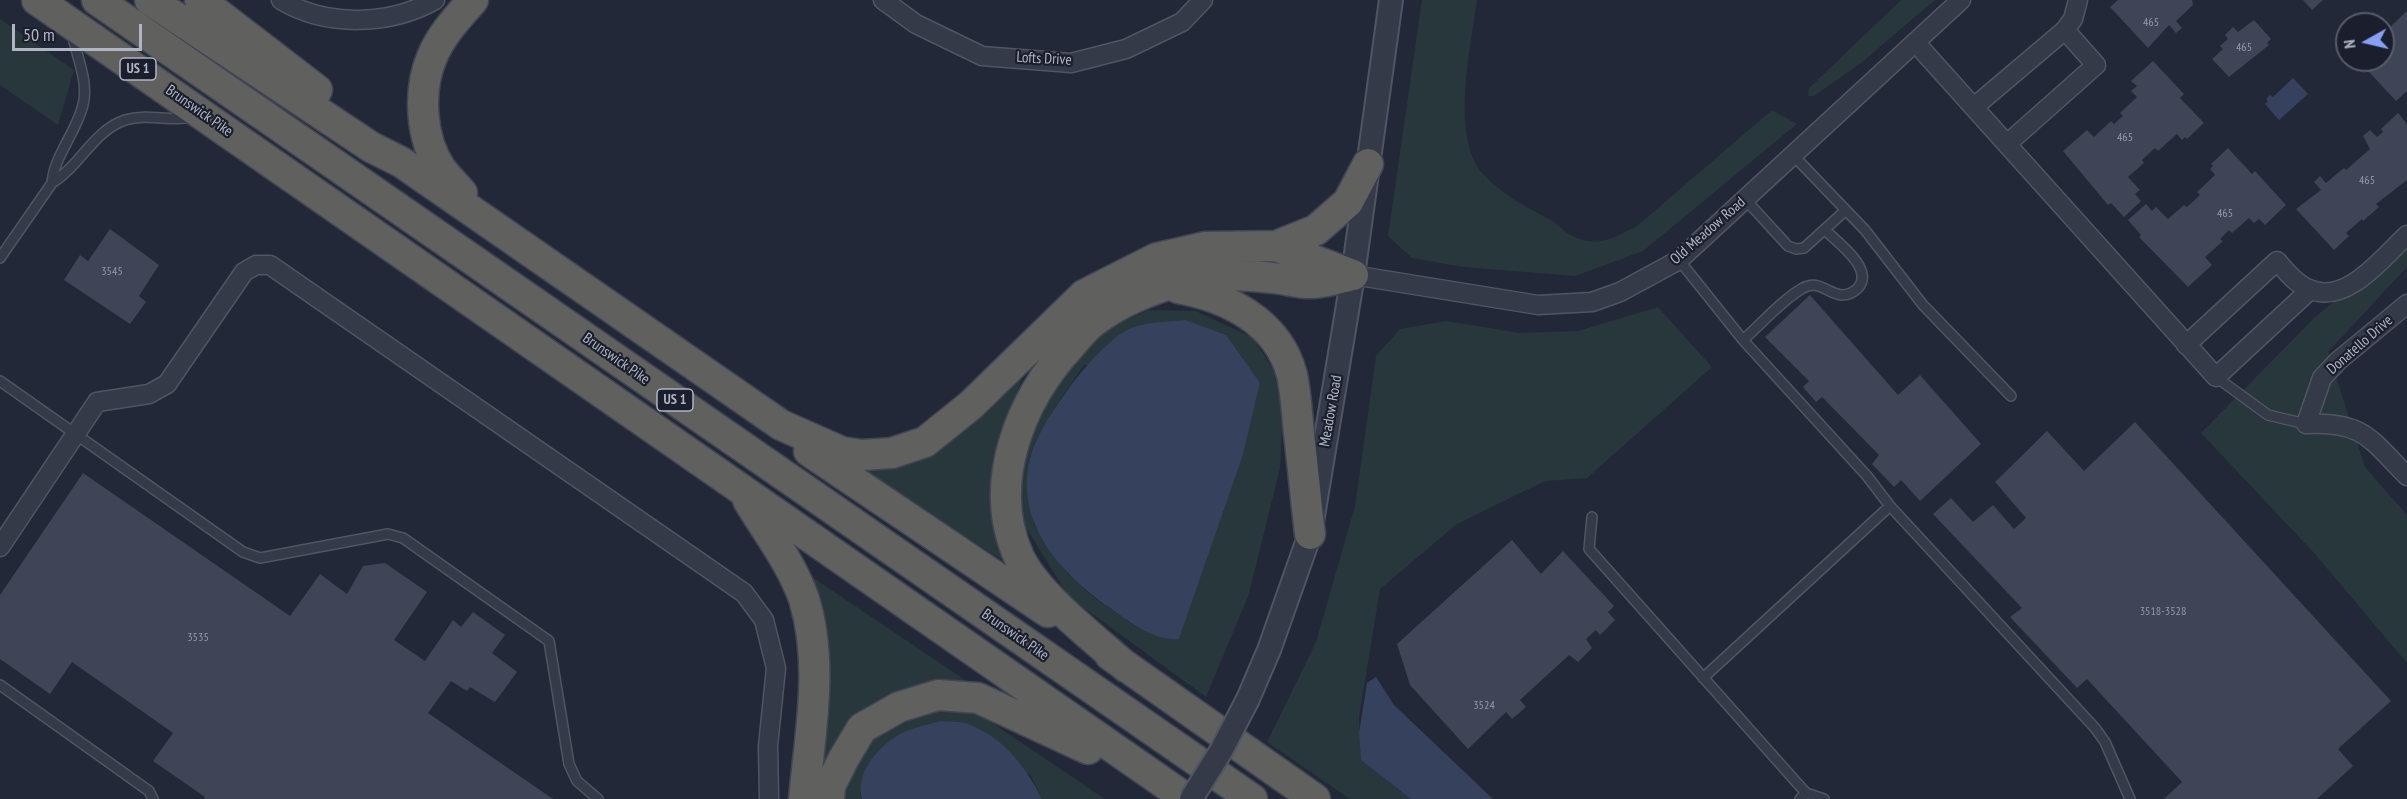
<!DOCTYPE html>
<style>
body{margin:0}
#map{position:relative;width:2407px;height:799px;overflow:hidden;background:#222837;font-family:"PT Sans Narrow",sans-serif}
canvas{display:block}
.north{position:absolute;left:2335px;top:12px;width:60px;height:60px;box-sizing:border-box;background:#1b1f2d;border:2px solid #575b69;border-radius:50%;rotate:262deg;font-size:16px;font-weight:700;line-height:24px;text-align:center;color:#b0b5c4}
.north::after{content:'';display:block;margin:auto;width:21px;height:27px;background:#87a0f3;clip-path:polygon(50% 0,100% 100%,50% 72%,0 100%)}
.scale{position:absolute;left:12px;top:24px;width:130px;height:27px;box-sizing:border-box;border:3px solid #b0b5c4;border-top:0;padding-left:8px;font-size:18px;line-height:21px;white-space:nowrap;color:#b0b5c4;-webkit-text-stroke:4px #1b1f2d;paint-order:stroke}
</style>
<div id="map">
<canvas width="2407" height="799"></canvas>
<div class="north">N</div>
<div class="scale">50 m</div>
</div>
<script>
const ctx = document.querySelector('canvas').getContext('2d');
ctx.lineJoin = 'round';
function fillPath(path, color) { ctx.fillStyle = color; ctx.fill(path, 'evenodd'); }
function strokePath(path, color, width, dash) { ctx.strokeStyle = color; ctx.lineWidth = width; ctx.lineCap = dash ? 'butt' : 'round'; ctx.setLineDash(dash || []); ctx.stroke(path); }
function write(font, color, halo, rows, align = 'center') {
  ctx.font = font + ' "PT Sans Narrow",sans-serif'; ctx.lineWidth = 4.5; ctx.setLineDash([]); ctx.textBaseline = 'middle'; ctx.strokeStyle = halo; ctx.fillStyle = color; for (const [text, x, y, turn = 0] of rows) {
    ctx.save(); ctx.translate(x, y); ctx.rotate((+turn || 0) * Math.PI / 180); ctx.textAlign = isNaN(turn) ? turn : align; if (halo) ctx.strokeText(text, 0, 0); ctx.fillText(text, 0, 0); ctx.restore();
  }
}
fillPath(new Path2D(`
 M 1422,0 L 1477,0 C 1471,46 1450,137 1483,174 C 1502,195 1526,207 1551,220 C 1557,224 1563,230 1569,234 C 1596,249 1612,239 1637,226 L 1772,110 L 1797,124 L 1643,251 L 1575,276 L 1463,267 L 1412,258 L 1388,236 Z
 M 1901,0 L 1935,0 L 1861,63 L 1814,96 L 1808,96 L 1809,88 Z
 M 0,19 L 74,70 L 58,125 L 0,85 Z
 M 2407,243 L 2407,267 L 2328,352 L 2365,467 L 2407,515 L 2407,663 L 2314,553 L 2201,433 L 2315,317 Z
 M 1658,307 L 1712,367 L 1587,478 L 1545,481 L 1457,524 L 1380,589 L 1359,717 L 1361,760 L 1411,799 L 1350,799 L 1267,742 L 1316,642 L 1355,506 L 1376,356 L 1400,329 L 1446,321 L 1520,333 L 1578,331 Z
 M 1149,310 L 1196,311 L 1253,338 L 1284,387 L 1280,468 L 1249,594 L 1206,697 L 1069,597 L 1025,526 L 1014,472 L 1056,380 L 1107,329 ZM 1084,365 L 1260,383 L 1243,455 L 1179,639 L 1137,627 L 1092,596 L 1067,573 L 1034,525 L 1030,457 L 1054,409 Z
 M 1024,373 L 1001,438 L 990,491 L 1005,562 L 859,468 L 905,464 L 959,427 Z
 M 806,573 L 977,688 L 851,720 L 815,775 Z
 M 917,707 L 976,712 L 1105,799 L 1042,799 L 1030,774 L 860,793 L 862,799 L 838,799 L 865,736 Z`), '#27373c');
fillPath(new Path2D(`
 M 2293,78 L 2308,94 L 2279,120 L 2265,104 L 2268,101 L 2266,99 L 2270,95 L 2273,97 Z
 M 1185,320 L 1226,335 L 1260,383 L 1243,455 L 1179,639 C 1153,641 1130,622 1110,608 C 1061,574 1014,523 1030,459 C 1036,436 1053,410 1067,391 C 1080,372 1110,337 1131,328 C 1146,322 1169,322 1185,320 Z
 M 1376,677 L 1394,705 L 1493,799 L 1411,799 L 1361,760 L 1359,733 L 1367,683 Z
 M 940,721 C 949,722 960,721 968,724 C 1003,737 1026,767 1042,799 L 862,799 C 855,772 878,747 900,734 C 911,728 927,725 940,721 Z`), '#36415e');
fillPath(new Path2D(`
 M 2118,0 L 2192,0 L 2193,5 L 2176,21 L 2182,28 L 2176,33 L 2169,25 L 2148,48 L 2110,7 Z
 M 2303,0 L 2323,0 L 2312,10 Z
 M 2407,11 L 2407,91 L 2396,101 L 2358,60 L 2383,60 L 2383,27 L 2388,29 Z
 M 2254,20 L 2271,39 L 2267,43 L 2269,45 L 2229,77 L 2212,59 L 2223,49 L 2220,46 L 2228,39 L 2225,35 L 2233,27 L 2238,32 Z
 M 2153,61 L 2184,94 L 2180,98 L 2204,123 L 2187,139 L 2185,137 L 2182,140 L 2177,134 L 2158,151 L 2155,148 L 2142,160 L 2144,163 L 2128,177 L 2140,190 L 2135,194 L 2141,201 L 2124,217 L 2111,203 L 2108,205 L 2063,151 L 2087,130 L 2094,137 L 2111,121 L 2114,124 L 2123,116 L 2120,113 L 2137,97 L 2131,91 L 2137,86 L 2131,81 Z
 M 2398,113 L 2407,124 L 2407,180 L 2376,204 L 2379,207 L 2363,221 L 2362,219 L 2346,233 L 2349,236 L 2334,250 L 2296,209 L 2321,190 L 2314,182 L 2320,176 L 2326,183 L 2344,168 L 2346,170 L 2370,149 L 2363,136 L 2370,130 L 2377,137 L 2383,132 L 2381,129 Z
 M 2228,148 L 2252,174 L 2255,171 L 2286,205 L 2265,225 L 2259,219 L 2254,223 L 2249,218 L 2232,233 L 2229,230 L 2220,239 L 2223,241 L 2205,257 L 2212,265 L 2188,287 L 2139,237 L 2141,235 L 2128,220 L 2146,204 L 2152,211 L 2156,207 L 2168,219 L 2184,205 L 2187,207 L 2200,195 L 2197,192 L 2215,175 L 2210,169 L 2213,166 L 2211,164 Z
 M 110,229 L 159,265 L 139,296 L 146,302 L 130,324 L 64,280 L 80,255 L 88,261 Z
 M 1810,295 L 1898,395 L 1920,375 L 1981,444 L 1920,501 L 1901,480 L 1894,487 L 1872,464 L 1879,455 L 1822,397 L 1816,402 L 1803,387 L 1809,381 L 1765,337 Z
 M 2135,422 L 2391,701 L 2338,749 L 2353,766 L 2317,799 L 2164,799 L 2182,782 L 2087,679 L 2077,688 L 2010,617 L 2022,608 L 1933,514 L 1951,498 L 1973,522 L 1993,505 L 2014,529 L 2026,518 L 1995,482 L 2047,431 L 2084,471 Z
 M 83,473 L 290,616 L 320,574 L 347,594 L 363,566 L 385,563 L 427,592 L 394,640 L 425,661 L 453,620 L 461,627 L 473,612 L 505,635 L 492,653 L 517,672 L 495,702 L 470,687 L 467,691 L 451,681 L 428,713 L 553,799 L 204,799 L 205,797 L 153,761 L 173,733 L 72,662 L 50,694 L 0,659 L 0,595 Z
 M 1512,540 L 1541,574 L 1563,551 L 1614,606 L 1608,612 L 1615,620 L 1600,635 L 1596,630 L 1586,639 L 1592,648 L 1578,662 L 1569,655 L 1520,700 L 1526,707 L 1512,719 L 1506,712 L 1468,749 L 1410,685 L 1397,644 Z`), '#3e4557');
const service = new Path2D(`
 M 1793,155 L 1865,230 L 1923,305 L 2011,396
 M 52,183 C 54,156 76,133 83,105 C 89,81 76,56 72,32
 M 1745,199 L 1788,246 L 1796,249 L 1804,248 L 1846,210
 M 0,258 L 52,183 C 80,166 93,131 125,120 C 148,113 171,122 194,117
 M 1679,260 L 1743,340 L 1867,476 L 1890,506 L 2095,728 L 2105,742 L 2130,799
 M 1743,340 C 1761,324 1783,299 1803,288 C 1818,279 1828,294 1842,295 C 1848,295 1854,292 1858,288 C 1875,269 1837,242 1825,230
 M 2216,377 L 2268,415 L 2306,424
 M 0,381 L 243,552 L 260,558 L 388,534 L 403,538 L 549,641 L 569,764 L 577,781 L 598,799
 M 1592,517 L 1589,549 L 1806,793 L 1800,799
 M 1703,678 L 1890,506
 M 0,685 L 149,791 L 153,799
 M 1806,793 L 1824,799`);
const minor = new Path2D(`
 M 281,0 C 326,27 389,26 435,0
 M 883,0 L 916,24 L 982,56 L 1071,63 L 1126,49 L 1182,22 L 1203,0
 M 1915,42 L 2216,377 L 2310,290
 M 1974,107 L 2065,30 L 2073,19 L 2078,0
 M 2007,144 L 2096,65 L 2065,30
 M 1353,275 L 1538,305 L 1592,302 L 1620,292 L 1679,260 L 1961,0
 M 2407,304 L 2338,361 L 2322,378 L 2306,424 C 2364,421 2370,439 2407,476
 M 2186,345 L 2277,261 C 2286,271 2296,284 2309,289 C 2346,306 2383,257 2407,235
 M 0,547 L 97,402 L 149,394 L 167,384 L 244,272 L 256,265 L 270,265 L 744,593 L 764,620 L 776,668 L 768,746 L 769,799`);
const tertiary = new Path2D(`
 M 1248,699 L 1269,650 L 1310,534 L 1353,275 L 1391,0`);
const trunk = new Path2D(`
 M 37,0 L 1187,799
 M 97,0 L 1252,799
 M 150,0 L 371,147 L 401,162 L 781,425 L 842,452 L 862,455 L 892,453 L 925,442 L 971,405 L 1084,295 L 1157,258 L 1205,247 L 1276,246 L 1353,275
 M 200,0 L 317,90
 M 462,193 C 455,185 447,177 441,169 C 420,138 418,90 432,57 C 441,35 458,17 473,0
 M 1276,246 L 1316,230 L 1348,202 L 1368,164
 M 1178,288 C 1227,297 1278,321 1292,375 C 1296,394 1297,414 1299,434 C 1303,467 1306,501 1310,534
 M 809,451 L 1048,612
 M 748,500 C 767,532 792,564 804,599 C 824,664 810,733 804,799
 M 1110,655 L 1315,799
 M 1126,667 C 1094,638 1037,595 1019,557 C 986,484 1020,400 1071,345 C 1078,337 1085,328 1093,322 C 1120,301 1154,288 1187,279 C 1213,272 1247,275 1273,278 C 1286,279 1300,284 1313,283 C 1327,282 1340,278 1353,275
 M 829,799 L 830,786 L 844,758 L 862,728 L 899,707 L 938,695 L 978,698 L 1088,749`);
strokePath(service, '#505563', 12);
strokePath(minor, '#505563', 21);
strokePath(tertiary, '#505563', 26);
strokePath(trunk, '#404553', 33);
strokePath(service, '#353a48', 9);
strokePath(minor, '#353a48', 18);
strokePath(tertiary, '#353a48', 22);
strokePath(trunk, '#60605e', 30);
const tertiaryBridge = new Path2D(`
 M 1191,799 L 1221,751 L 1248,699`);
strokePath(tertiaryBridge, '#505563', 26, []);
strokePath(tertiaryBridge, '#353a48', 22);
write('12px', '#9499a9', null, [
 ["465",2151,23],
 ["465",2244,48],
 ["465",2125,138],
 ["465",2367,181],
 ["465",2225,214],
 ["3545",112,272],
 ["3518-3528",2163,612],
 ["3535",198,638],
 ["3524",1484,706]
]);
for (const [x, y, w] of [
 [138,69,36],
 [675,400,36]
]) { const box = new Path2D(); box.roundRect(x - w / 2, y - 11, w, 22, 4.5); ctx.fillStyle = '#1b1f2d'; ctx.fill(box); strokePath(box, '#b0b5c4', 1.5); }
write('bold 14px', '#b0b5c4', null, [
 ["US 1",138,69],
 ["US 1",675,400]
]);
write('15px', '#b0b5c4', '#1b1f2d', [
 ["Lofts Drive",1044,59,3],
 ["Brunswick Pike",199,111,35],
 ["Old Meadow Road",1708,231,-41],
 ["Donatello Drive",2360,345,-41],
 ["Brunswick Pike",616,359,35],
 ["Meadow Road",1331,411,-80],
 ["Brunswick Pike",1015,635,35]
]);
</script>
